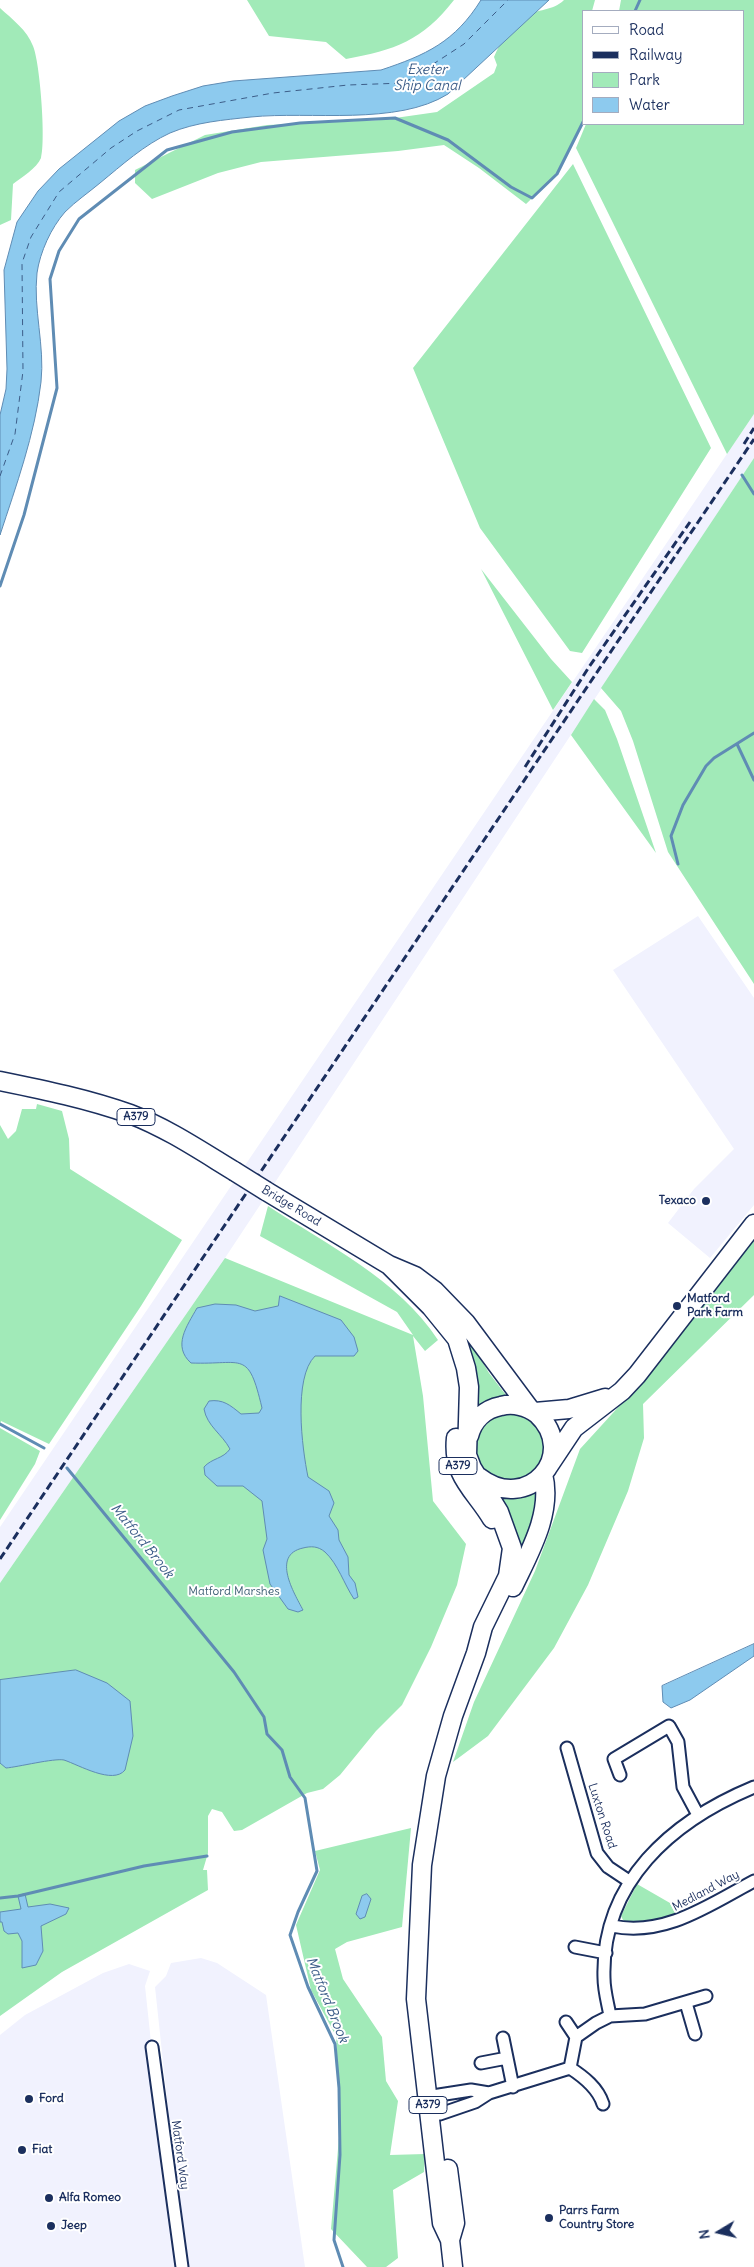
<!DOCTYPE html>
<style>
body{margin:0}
#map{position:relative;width:754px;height:2267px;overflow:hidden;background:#fff;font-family:Delius,sans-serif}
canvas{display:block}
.legend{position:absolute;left:582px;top:10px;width:162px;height:115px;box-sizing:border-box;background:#fff;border:1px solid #a4acbf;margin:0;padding:6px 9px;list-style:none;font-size:15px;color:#1b2f5e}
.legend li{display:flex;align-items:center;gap:10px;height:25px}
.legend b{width:25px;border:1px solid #a4acbf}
.north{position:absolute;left:694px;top:2207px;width:50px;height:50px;-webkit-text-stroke:4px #fff;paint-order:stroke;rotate:261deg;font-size:14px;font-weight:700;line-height:20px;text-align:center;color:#1b2f5e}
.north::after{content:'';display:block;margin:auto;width:18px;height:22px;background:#1b2f5e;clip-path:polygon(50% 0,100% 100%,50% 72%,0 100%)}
</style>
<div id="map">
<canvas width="754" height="2267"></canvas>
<ul class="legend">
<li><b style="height:6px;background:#fff"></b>Road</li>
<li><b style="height:6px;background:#1b2f5e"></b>Railway</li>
<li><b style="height:14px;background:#a1eab8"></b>Park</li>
<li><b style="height:14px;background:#8dcaee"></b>Water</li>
</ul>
<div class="north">N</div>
</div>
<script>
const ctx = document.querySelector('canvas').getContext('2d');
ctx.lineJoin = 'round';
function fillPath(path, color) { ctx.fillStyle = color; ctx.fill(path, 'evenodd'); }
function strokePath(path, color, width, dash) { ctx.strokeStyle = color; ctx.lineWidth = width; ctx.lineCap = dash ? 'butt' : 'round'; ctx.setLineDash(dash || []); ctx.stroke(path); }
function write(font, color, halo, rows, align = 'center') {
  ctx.font = font + ' Delius,sans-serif'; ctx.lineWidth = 4; ctx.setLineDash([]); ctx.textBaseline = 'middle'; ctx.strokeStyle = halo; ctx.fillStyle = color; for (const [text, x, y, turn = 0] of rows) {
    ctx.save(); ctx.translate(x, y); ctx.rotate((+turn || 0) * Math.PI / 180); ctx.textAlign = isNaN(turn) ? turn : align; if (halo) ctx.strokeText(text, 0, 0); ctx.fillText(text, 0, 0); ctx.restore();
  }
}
fillPath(new Path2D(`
 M 754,414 L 754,458 L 225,1258 L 0,1583 L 0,1527 Z
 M 698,916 L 754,998 L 754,1205 L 710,1258 L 668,1223 L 694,1189 L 734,1149 L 613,970 Z
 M 201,1958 L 217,1963 L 266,1995 L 305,2267 L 185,2267 L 155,1987 L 166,1976 L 171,1963 Z
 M 129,1964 L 150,1971 L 145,1986 L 175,2267 L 0,2267 L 0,2035 L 25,2015 L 103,1973 Z`), '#f1f2fe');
fillPath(new Path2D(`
 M 247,0 L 454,0 C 422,41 395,50 346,59 L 326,42 L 269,36 Z
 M 564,0 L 595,0 L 592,11 L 583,11 L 583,122 L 557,174 L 526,204 L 479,168 L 444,145 L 398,151 L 261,162 L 218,173 L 152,199 L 135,183 L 135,170 L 205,135 L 267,125 L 381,120 L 437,112 L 494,73 L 497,65 L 494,57 C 501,41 509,26 525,16 C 537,9 553,11 564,0 Z
 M 621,0 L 754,0 L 754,414 L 727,454 L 576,148 L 586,124 L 743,124 L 743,11 L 619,11 Z
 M 0,8 C 12,19 27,30 33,46 C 40,62 46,141 41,158 C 37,168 21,178 13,184 L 11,220 L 0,225 Z
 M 573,164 L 711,448 L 582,653 L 570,651 L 480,528 L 413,368 Z
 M 754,458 L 754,984 L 668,852 L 633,741 L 621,711 L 601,688 Z
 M 481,569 L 551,659 L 572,682 L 553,710 Z
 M 594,699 L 605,710 L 617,739 L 656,853 L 571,735 Z
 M 37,1104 L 62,1111 L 69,1139 L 70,1169 L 182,1240 L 141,1306 L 49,1444 L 1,1421 L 0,1425 L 0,1125 L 8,1139 L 16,1131 L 22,1109 L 36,1109 Z
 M 268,1206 C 327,1245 398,1279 438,1340 L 425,1351 L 413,1336 L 423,1396 L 433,1501 L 466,1544 L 457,1585 L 431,1647 L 402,1705 L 376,1731 L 340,1775 L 323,1789 L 307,1793 L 242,1830 L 234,1831 L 222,1812 L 212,1809 L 208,1816 L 208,1853 L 203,1870 L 207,1870 L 208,1890 L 62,1972 L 0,2016 L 0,1583 L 225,1258 L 413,1335 L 397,1312 L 260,1236 Z
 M 754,1239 L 754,1295 L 643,1404 L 644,1438 L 628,1491 L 588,1585 L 554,1648 L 488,1736 L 453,1762 L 474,1702 L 535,1571 L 580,1449 L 643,1380 Z
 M 464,1331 L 489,1373 L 509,1399 L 476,1410 Z
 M473 1448a36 36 0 1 1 72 0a36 36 0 1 1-72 0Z
 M 0,1428 L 40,1451 L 35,1464 L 0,1520 Z
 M 536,1489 L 536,1513 L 519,1558 L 494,1495 L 516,1496 Z
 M 411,1828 L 402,1927 L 347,1942 L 335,1949 L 343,1979 L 382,2037 L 386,2081 L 398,2101 L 390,2155 L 425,2154 L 424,2172 L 393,2190 L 398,2258 L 386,2267 L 367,2267 L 331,2229 L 340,2126 L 336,2036 L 311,1990 L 296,1925 L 320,1870 L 315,1851 Z
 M 637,1884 L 670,1903 L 677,1917 L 629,1924 L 623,1920 L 621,1916 Z`), '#a1eab8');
const water = new Path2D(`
 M 481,0 L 549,0 L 448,94 C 397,126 310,111 251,117 C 224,120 196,122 170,133 C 144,145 122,165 100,183 C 88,193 76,201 65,212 C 51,228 40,252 37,273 C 33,309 45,346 41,382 C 35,434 16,486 0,535 L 0,415 L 6,389 L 7,369 L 4,270 L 17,222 L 38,191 L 59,169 L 119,121 L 145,106 L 172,96 L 203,86 L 233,81 L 381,70 C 426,55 455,42 481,0 Z
 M 280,1296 L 341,1320 L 354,1337 L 358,1351 L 354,1356 L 315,1356 C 293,1378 302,1448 308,1477 L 329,1491 L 334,1503 L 329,1516 L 338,1530 L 339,1540 L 348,1557 L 349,1575 L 355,1583 L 358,1597 L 354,1599 C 344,1584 338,1564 325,1552 C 318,1546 311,1546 303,1548 C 271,1555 294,1593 303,1610 L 298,1612 L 288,1609 L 270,1584 L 263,1550 L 267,1539 L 262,1501 L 243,1486 L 217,1486 L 205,1475 L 204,1467 C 212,1458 223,1459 230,1449 C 222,1434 207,1426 204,1409 L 209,1401 C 223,1399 230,1405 241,1414 L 259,1413 L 262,1408 C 248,1349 244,1365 191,1363 C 172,1346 187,1326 197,1308 L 215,1304 L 236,1305 L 255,1311 L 278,1306 Z
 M 754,1644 L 754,1656 L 690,1700 L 671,1708 L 663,1702 L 662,1686 Z
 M 76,1670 L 107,1683 L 130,1701 L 133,1736 L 125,1770 C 113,1785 79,1765 64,1760 C 54,1758 18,1767 6,1768 L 0,1763 L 0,1680 Z
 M 25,1894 L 28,1907 L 50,1904 L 69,1908 L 66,1914 L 41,1926 L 43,1951 L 36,1965 L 22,1968 L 22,1941 L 18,1933 L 8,1934 L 4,1931 L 2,1922 L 0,1922 L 0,1912 L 21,1909 L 18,1896 Z
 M 367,1894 L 371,1899 L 365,1917 L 360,1919 L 356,1914 L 362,1896 Z`);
fillPath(water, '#8dcaee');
strokePath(water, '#5f8cb4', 1);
strokePath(new Path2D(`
 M 635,11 L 640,0
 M 742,475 L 754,494
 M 0,586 L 24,515 L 57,388 L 50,279 L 59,251 L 79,219 L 167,150 L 232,132 L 300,123 L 395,118 L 448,140 L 511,187 L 532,198 L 557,174 L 583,122
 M 737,744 L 754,780
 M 678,864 L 671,836 L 683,805 L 706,766 L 714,758 L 754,733
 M 0,1424 L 44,1448
 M 67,1468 L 234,1672 L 264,1717 L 267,1734 L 282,1750 L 290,1777 L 305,1798 L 317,1871 L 298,1912 L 290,1935 L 308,1987 L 335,2044 L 339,2088 L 340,2155 L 334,2240 L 343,2267
 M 0,1898 L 18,1896 L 144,1866 L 207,1856`), '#5f8cb4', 3);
strokePath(new Path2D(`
 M 0,476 L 15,434 L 23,371 L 22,263 L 31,237 L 59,192 L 111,148 L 137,131 L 179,110 L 273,93 L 348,85 L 404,83 L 464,44 L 508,0`), '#3d5e89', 1, [6, 5]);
const minor = new Path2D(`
 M 567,1748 L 597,1853 L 608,1867 L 629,1881
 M 620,1775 L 614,1759 L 669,1726 L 678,1742 L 683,1787 L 698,1815
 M 612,1926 C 665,1937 709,1905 754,1881
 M 575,1947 L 606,1953
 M 686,2003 L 695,2034
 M 610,2016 C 608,2004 604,1991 604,1978 C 601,1882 672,1821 754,1787
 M 566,2022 L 576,2037
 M 503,2038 L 513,2087
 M 152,2047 L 182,2267
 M 481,2063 L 507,2058
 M 570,2068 L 576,2037 L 596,2023 L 610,2016 L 645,2014 L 706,1996
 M 426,2097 L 471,2090 L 489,2093
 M 429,2115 L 440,2114 L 475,2102 L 489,2093 L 570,2068 C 584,2077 598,2088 603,2104`);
const primary = new Path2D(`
 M 0,1081 C 44,1090 88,1099 130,1114 C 167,1128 201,1151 234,1171
 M 266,1191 L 389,1265 L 415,1276 L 435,1291 L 466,1323 L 530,1409
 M 389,1265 L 431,1307 L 457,1339 L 466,1368 L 469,1387 L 467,1455 L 472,1468 L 499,1512 L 512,1548 L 508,1576 L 483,1627 L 476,1653 L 453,1716 L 436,1776 L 422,1865 L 416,1999 L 442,2223 L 450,2240 L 453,2267
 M 535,1412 L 569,1409 L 605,1398
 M 469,1436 C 473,1420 485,1409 501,1406 C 513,1403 527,1406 537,1414 C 580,1454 528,1515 479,1477
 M 456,1438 C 452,1477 475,1490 492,1519
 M 548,1467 L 574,1428 L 622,1391 L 637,1375 L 754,1224
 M 513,1587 C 529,1553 553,1513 543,1474
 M 448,2169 L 455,2223 L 450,2240`);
strokePath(minor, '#1b2f5e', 15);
strokePath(primary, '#1b2f5e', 21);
strokePath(minor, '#fff', 11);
strokePath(primary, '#fff', 18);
strokePath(new Path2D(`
 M 744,444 L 754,428
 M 525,767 L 589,667 L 690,522
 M 0,1559 L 754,439`), '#1b2f5e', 3, [8, 4]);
const primaryBridge = new Path2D(`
 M 234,1171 L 266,1191`);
strokePath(primaryBridge, '#1b2f5e', 21, []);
strokePath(primaryBridge, '#fff', 18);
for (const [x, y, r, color] of [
 [706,1201,5,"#1b2f5e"],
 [677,1306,5,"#1b2f5e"],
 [29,2099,5,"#1b2f5e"],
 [22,2150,5,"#1b2f5e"],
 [49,2198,5,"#1b2f5e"],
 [549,2218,5,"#1b2f5e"],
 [51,2226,5,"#1b2f5e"]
]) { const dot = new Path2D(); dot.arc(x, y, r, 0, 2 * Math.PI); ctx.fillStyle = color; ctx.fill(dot); strokePath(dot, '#fff', 2); }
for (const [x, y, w] of [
 [136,1117,38],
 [458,1466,38],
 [428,2105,38]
]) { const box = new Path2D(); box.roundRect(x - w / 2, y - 8.5, w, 17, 4); ctx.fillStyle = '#fff'; ctx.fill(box); strokePath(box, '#1b2f5e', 1); }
write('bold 11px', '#1b2f5e', null, [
 ["A379",136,1117],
 ["A379",458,1466],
 ["A379",428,2105]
]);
write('bold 12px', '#1b2f5e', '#fff', [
 ["Texaco",696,1201,"right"],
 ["Matford",687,1299],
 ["Park Farm",687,1313],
 ["Ford",39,2099],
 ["Fiat",32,2150],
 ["Alfa Romeo",59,2198],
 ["Parrs Farm",559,2211],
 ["Country Store",559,2225],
 ["Jeep",61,2226]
], 'left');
write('12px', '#1b2f5e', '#fff', [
 ["Bridge Road",291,1206,31],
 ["Luxton Road",602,1816,72],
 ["Medland Way",706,1891,-28],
 ["Matford Way",180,2155,82]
]);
write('12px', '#3c5e74', '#fff', [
 ["Matford Marshes",234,1592]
]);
write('italic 14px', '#3d5e89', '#fff', [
 ["Exeter",427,70],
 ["Ship Canal",427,86],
 ["Matford Brook",142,1541,51],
 ["Matford Brook",327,2000,68]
]);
</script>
